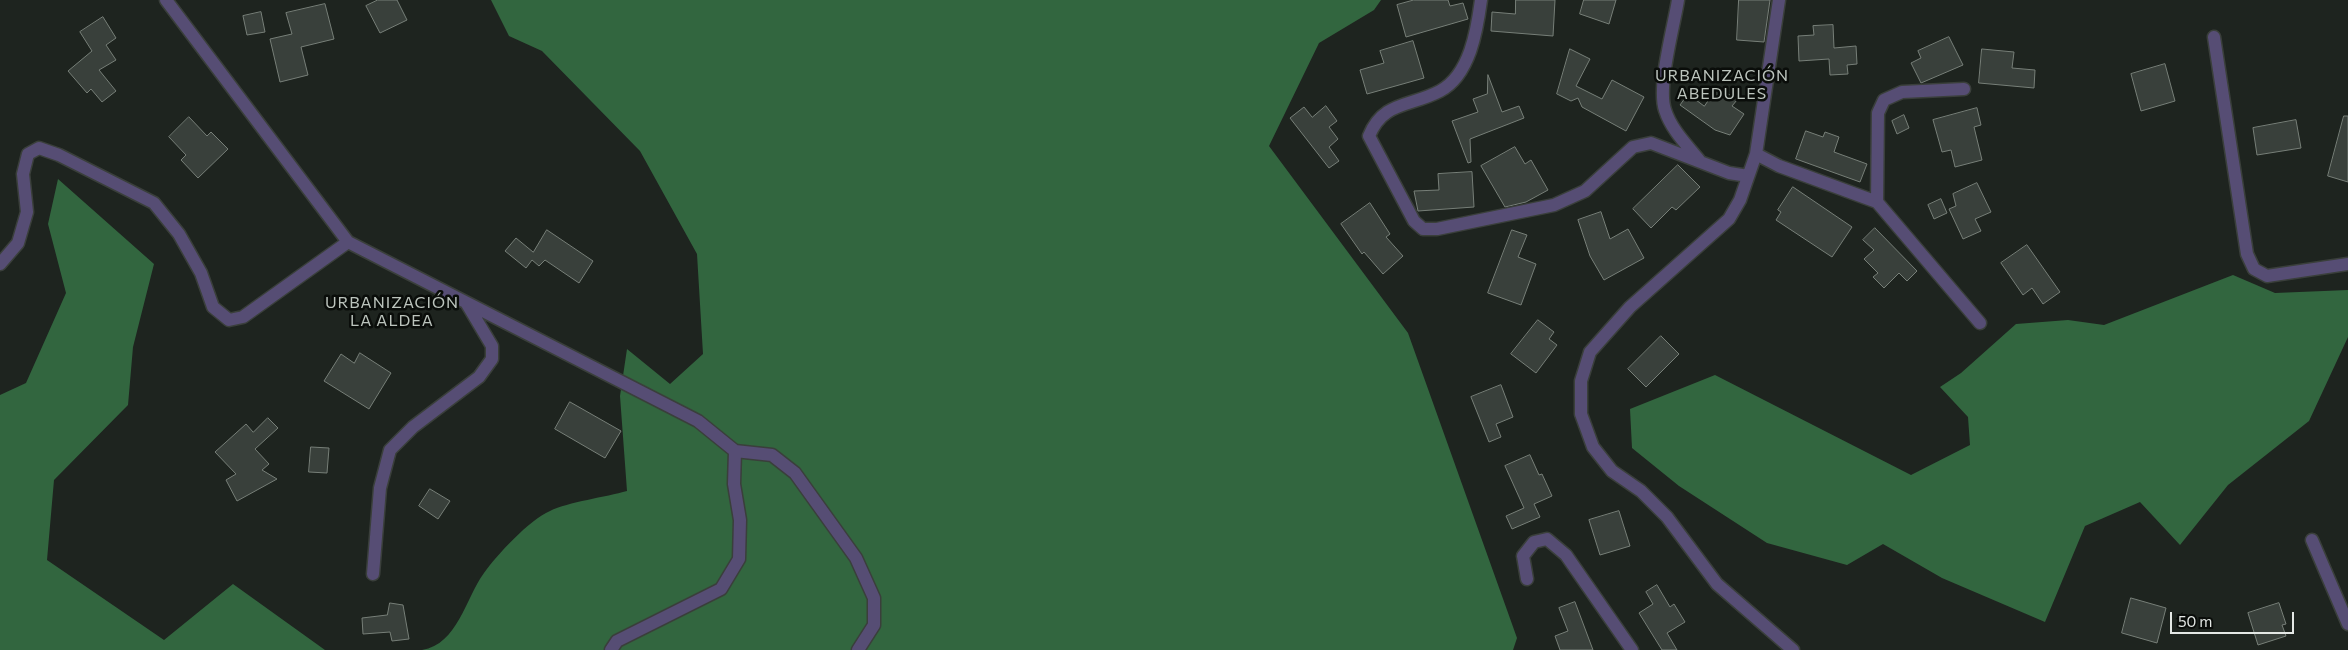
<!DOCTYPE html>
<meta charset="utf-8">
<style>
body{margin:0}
#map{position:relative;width:2348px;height:650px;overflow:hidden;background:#1e241f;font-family:Commissioner,sans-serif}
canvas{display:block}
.scale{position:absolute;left:2170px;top:612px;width:124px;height:22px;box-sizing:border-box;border:2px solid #e4e8e5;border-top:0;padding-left:6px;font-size:15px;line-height:18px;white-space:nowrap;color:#e4e8e5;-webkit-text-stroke:4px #0a0d0a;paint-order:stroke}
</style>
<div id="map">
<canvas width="2348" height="650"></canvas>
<div class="scale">50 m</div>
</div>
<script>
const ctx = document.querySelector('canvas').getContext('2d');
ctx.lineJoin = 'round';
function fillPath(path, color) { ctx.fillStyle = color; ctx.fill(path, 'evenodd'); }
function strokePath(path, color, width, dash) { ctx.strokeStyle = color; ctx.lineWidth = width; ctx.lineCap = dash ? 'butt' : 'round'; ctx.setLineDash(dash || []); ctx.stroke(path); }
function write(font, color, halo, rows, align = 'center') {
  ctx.font = font + ' Commissioner,sans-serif'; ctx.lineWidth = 5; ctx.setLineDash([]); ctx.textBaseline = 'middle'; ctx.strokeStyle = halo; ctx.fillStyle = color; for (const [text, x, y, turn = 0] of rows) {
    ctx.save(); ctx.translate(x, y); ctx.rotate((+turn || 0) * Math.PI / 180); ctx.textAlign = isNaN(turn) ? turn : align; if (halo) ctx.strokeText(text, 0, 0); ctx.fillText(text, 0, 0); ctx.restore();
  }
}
fillPath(new Path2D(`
 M 491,0 L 1381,0 L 1374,10 L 1319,43 L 1269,146 L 1408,333 L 1517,638 L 1513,650 L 422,650 C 458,644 465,599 484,573 C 497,555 529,520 550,511 C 568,502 606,497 627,491 L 620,396 L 627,349 L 670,384 L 703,354 L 697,254 L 640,151 L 542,51 L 509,36 Z
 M 58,179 L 154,264 L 133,347 L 128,405 L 54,480 L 47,560 L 164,640 L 233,584 L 325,650 L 0,650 L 0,395 L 26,383 L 66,293 L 48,224 Z
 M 2233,275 L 2275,293 L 2348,290 L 2348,337 L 2309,421 L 2228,485 L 2180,545 L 2140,502 L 2085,526 L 2045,622 L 1942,578 L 1883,544 L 1847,565 L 1767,543 L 1679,486 L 1632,448 L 1630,409 L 1715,375 L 1911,475 L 1970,445 L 1968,417 L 1940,387 L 1961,373 L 2016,324 L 2068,320 L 2104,325 Z`), '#32663f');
const building = new Path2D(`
 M 378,0 L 397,0 L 407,20 L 380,33 L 366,6 Z
 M 1414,0 L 1448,0 L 1450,6 L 1463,3 L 1468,19 L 1406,37 L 1397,5 Z
 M 1516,0 L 1555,0 L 1553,36 L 1491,31 L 1492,12 L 1515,14 Z
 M 1584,0 L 1616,0 L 1609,24 L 1580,14 Z
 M 1739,0 L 1770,0 L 1764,42 L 1737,40 Z
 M 325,4 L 334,39 L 301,47 L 308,75 L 280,82 L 270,39 L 292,34 L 286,13 Z
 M 261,12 L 265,32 L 247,35 L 243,16 Z
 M 103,17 L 116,38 L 106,45 L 116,60 L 99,70 L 116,91 L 102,102 L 91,89 L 87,93 L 68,71 L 92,51 L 80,32 Z
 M 1833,25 L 1834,48 L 1856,46 L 1857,64 L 1847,65 L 1848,74 L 1830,75 L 1829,59 L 1799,61 L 1798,36 L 1814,35 L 1813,26 Z
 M 1949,37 L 1963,65 L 1921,83 L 1911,63 L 1921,58 L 1918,51 Z
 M 1413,41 L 1424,78 L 1367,94 L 1360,70 L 1384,63 L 1380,51 Z
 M 1570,49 L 1590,59 L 1576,86 L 1602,99 L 1612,80 L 1644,97 L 1626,131 L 1582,107 L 1578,98 L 1571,101 L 1557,94 Z
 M 1982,49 L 2014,52 L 2012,68 L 2035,70 L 2034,88 L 1979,83 Z
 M 2165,64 L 2175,101 L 2141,111 L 2131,74 Z
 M 1488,75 L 1502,112 L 1519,106 L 1524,118 L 1470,139 L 1471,162 L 1468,163 L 1452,121 L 1478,112 L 1473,99 L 1487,94 Z
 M 1718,87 L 1737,100 L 1732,106 L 1744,114 L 1730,135 L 1715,130 L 1680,105 L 1688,94 L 1704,106 Z
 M 1326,106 L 1337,121 L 1329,127 L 1338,139 L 1329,147 L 1339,161 L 1329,168 L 1290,118 L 1304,107 L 1312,117 Z
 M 1977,108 L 1981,125 L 1974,127 L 1982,160 L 1955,167 L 1951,150 L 1942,152 L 1933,120 Z
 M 1904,115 L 1909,128 L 1897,134 L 1892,121 Z
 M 2344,116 L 2348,116 L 2348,182 L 2328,176 Z
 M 189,117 L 207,136 L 211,132 L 228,149 L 198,178 L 181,160 L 186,155 L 169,137 Z
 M 2296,120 L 2301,148 L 2257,155 L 2253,128 Z
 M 1806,131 L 1823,137 L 1825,132 L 1839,137 L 1834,152 L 1867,164 L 1860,182 L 1796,159 Z
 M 1515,147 L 1525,164 L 1531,160 L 1548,190 L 1526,202 L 1505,207 L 1481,166 Z
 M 1678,165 L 1700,187 L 1676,210 L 1672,207 L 1651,228 L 1633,209 Z
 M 1472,172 L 1474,207 L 1418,211 L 1414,191 L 1439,190 L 1438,174 Z
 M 1977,183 L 1991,212 L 1975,219 L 1981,231 L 1963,239 L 1949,209 L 1956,206 L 1953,194 Z
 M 1793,187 L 1852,227 L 1832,257 L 1776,220 L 1781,212 L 1778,210 Z
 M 1941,199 L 1947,213 L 1934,219 L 1928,205 Z
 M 1370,203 L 1390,234 L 1386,237 L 1403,256 L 1383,274 L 1364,252 L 1362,254 L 1341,224 Z
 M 1601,212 L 1610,239 L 1628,229 L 1644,258 L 1604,280 L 1590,256 L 1578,220 Z
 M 1875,228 L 1917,271 L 1907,281 L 1899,273 L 1884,288 L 1873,277 L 1878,273 L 1864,259 L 1874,250 L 1863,240 Z
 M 547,230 L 593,261 L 579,283 L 545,260 L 539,266 L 532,260 L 526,268 L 505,251 L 516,238 L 533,252 Z
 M 1512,230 L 1527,235 L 1518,257 L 1536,264 L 1521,305 L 1488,293 Z
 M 2027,245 L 2060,292 L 2043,304 L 2032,288 L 2023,295 L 2001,263 Z
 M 1538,320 L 1554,332 L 1549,339 L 1557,345 L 1536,373 L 1511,354 Z
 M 1661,336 L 1679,354 L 1646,387 L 1628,369 Z
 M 360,353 L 391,373 L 369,409 L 324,381 L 341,354 L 354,363 Z
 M 1501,385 L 1513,417 L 1496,424 L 1501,437 L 1489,442 L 1471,397 Z
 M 570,402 L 621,431 L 605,458 L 555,429 Z
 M 268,418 L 278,428 L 255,449 L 269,464 L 262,470 L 277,479 L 237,501 L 226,480 L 236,474 L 215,452 L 246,424 L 253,432 Z
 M 311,447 L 329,448 L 327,473 L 309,472 Z
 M 1530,455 L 1539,475 L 1542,474 L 1552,496 L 1534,504 L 1540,517 L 1512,529 L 1506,516 L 1524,508 L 1505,466 Z
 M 430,489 L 450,501 L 438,519 L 419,506 Z
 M 1619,511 L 1630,546 L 1600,555 L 1589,520 Z
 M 1657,585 L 1670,607 L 1674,604 L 1685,622 L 1667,633 L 1677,650 L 1662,650 L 1639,613 L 1653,604 L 1646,592 Z
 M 2131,598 L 2166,608 L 2157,643 L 2122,633 Z
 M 1575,602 L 1593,650 L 1560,650 L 1555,636 L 1568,631 L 1559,608 Z
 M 390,603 L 403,605 L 409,639 L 392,641 L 390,632 L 363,634 L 362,618 L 387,615 Z
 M 2279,603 L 2286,624 L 2282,625 L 2286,636 L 2258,645 L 2248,613 Z`);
fillPath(building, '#39403b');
strokePath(building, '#777f78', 1);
const minor = new Path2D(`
 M 166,0 L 348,242 L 698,421 L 735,451 L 772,455 L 795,473 L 856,558 L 874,598 L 874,625 L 858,650
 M 1481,0 C 1477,30 1470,75 1440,91 C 1410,107 1383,101 1369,136 L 1414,221 L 1423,229 L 1437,229 L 1554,205 L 1585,191 L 1633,147 L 1651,143 L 1729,173 L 1748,176
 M 1678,0 C 1674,26 1657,86 1665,110 C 1671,129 1686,144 1699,160
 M 1779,0 L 1756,154 L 1740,200 L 1729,219 L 1630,307 L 1590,352 L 1581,381 L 1581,414 L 1593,447 L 1612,471 L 1641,491 L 1667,517 L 1717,584 L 1793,650
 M 2214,37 L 2247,254 L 2254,269 L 2267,276 L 2348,264
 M 1756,154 L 1779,166 L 1877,202 L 1980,323
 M 1877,202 L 1878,113 L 1884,100 L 1902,92 L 1964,89
 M 0,264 L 18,243 L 27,212 L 23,174 L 28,154 L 39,148 L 59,155 L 154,203 L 179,234 L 201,273 L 213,307 L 229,320 L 243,317 L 348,242
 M 2312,540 L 2348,624
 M 373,574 L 380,488 L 390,450 L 413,427 L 479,377 L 492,359 L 492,346 L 467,304
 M 1527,579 L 1523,556 L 1534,542 L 1547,539 L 1566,555 L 1632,650
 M 611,650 L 617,641 L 721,589 L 739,559 L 740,520 L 734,484 L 735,451`);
strokePath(minor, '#3a3f3b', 15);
strokePath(minor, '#564d74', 12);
ctx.letterSpacing = '1px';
write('16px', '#bcc4bd', '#0a0d0a', [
 ["URBANIZACIÓN",1722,76],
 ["ABEDULES",1722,94],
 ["URBANIZACIÓN",392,303],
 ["LA ALDEA",392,321]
]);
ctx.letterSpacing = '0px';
</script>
